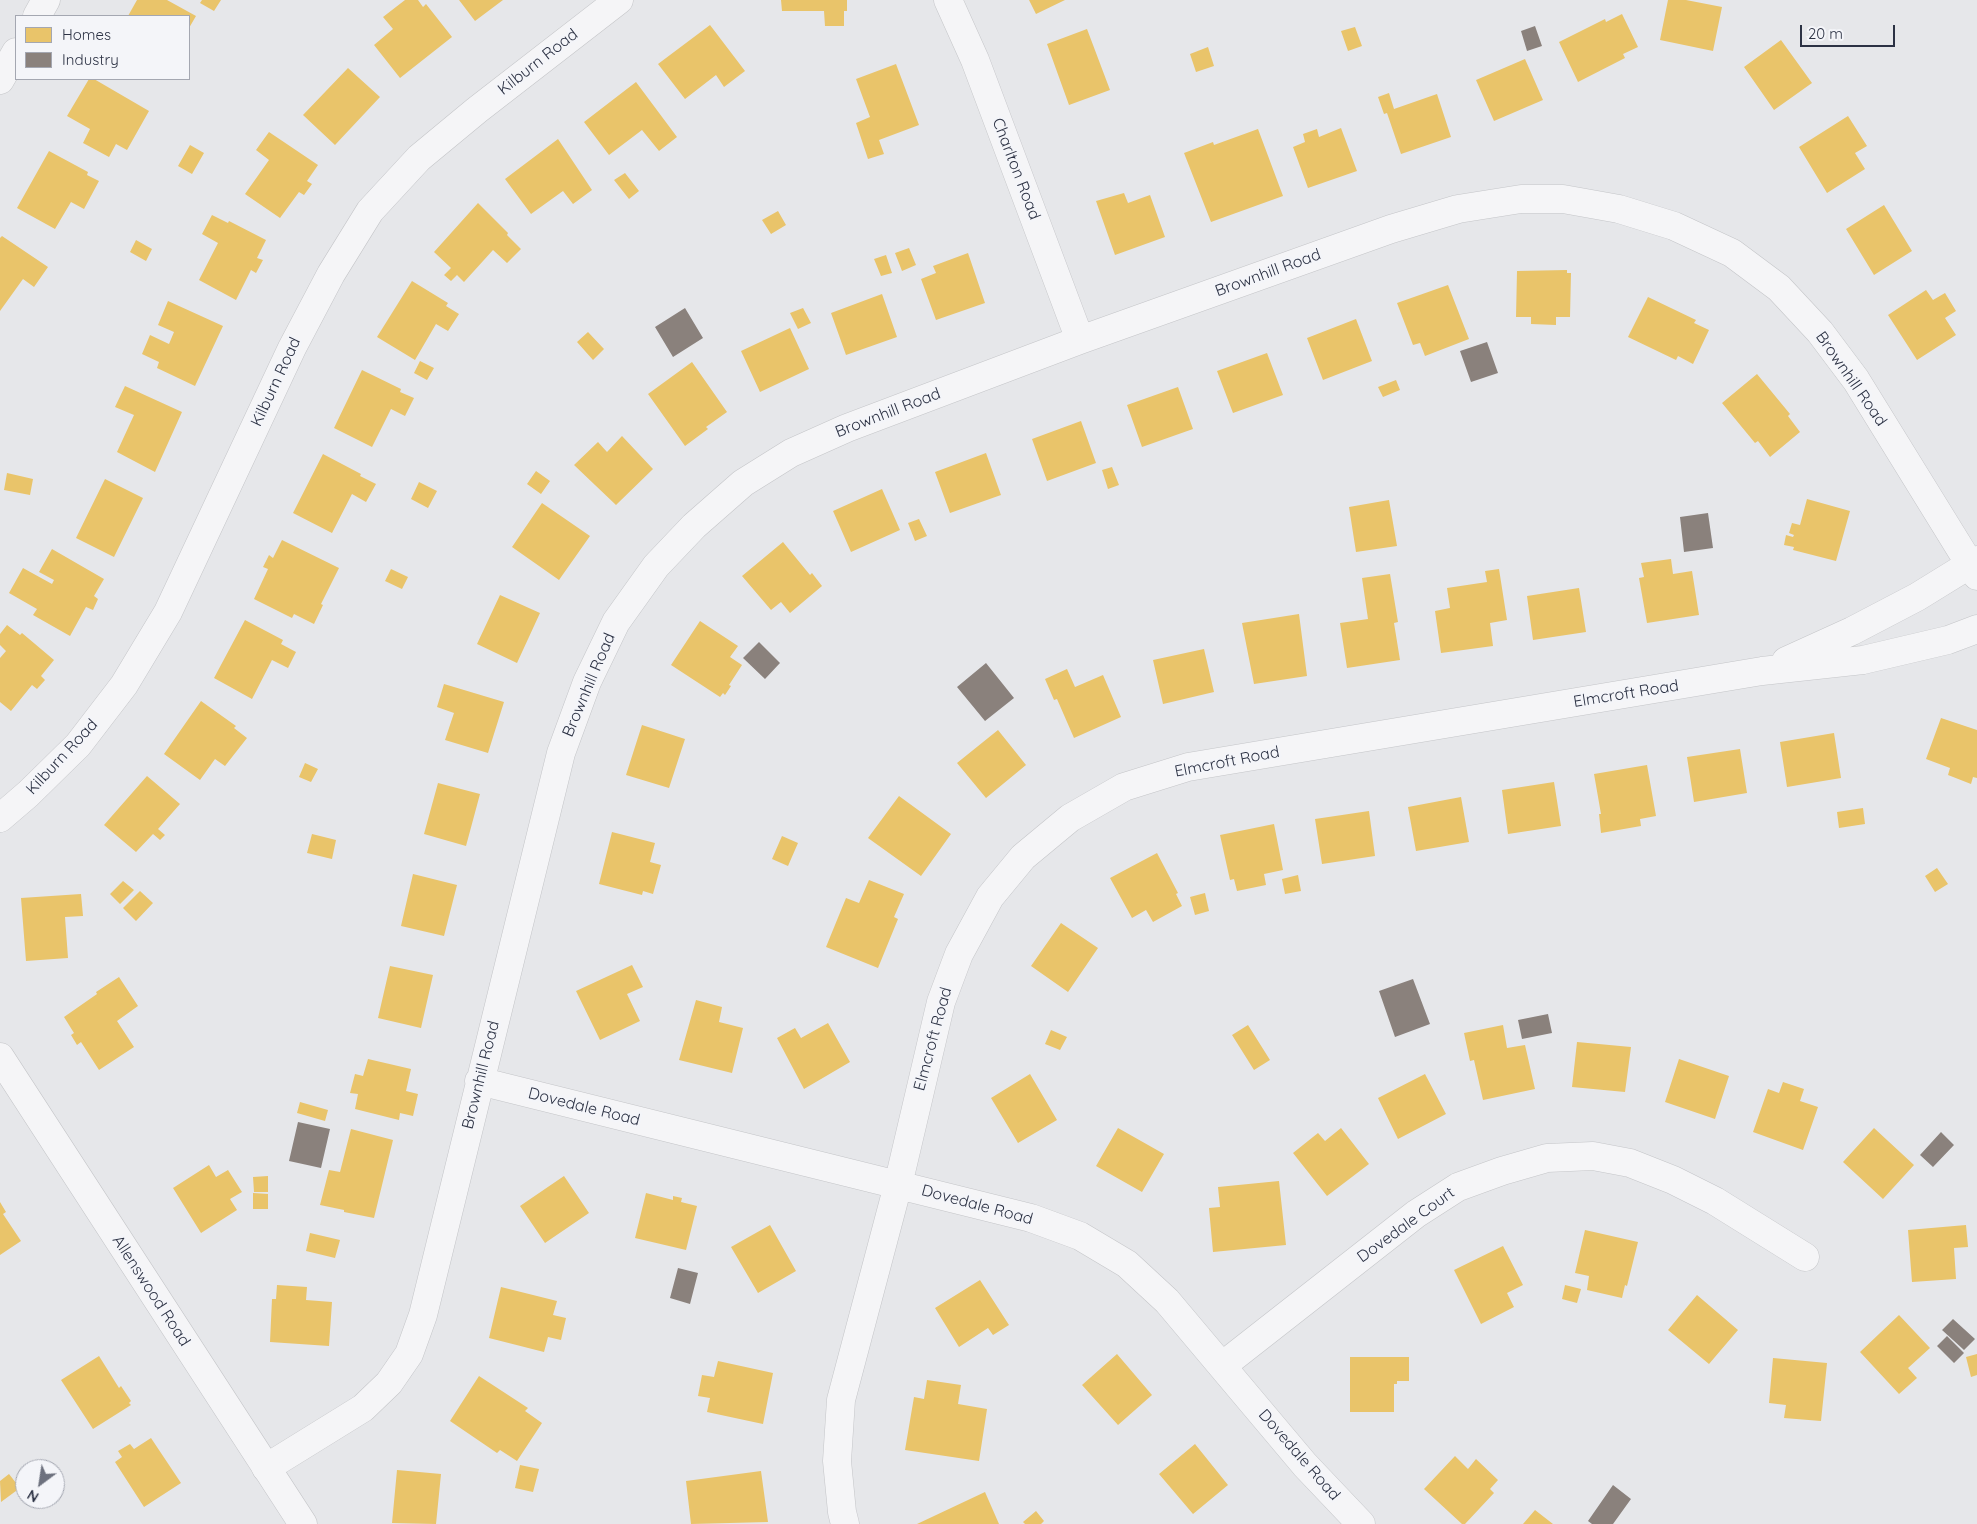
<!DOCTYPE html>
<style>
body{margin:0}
#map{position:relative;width:1977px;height:1524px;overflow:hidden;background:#e6e7ea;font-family:Quicksand,sans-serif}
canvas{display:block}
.legend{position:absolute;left:15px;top:15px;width:175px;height:65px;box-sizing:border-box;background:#f4f5f9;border:1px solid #a4a7b1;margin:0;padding:6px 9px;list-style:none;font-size:15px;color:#2c3244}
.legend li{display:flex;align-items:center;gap:10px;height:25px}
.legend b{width:25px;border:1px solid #a4a7b1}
.north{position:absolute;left:15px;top:1459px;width:50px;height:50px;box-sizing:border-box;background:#f4f5f9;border:1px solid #a4a7b1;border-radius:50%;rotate:211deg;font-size:14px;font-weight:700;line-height:20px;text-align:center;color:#2c3244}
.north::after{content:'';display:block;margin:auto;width:18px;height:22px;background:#6d717e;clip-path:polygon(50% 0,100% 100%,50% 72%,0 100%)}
.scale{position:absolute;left:1800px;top:25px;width:95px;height:22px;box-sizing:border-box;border:2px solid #2c3244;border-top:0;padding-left:6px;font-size:15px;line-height:18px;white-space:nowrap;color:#2c3244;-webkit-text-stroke:4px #f4f5f9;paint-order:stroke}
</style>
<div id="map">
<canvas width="1977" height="1524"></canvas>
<ul class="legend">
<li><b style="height:14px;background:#e9c46a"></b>Homes</li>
<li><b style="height:14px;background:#8a817c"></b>Industry</li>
</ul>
<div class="north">N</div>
<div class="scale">20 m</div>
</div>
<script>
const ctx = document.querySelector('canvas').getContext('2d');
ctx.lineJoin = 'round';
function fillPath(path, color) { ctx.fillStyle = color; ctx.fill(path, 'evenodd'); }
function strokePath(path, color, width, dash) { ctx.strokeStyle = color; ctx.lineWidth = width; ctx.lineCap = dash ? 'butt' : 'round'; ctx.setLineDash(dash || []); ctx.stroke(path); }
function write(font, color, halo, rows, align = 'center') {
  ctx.font = font + ' Quicksand,sans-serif'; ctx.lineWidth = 5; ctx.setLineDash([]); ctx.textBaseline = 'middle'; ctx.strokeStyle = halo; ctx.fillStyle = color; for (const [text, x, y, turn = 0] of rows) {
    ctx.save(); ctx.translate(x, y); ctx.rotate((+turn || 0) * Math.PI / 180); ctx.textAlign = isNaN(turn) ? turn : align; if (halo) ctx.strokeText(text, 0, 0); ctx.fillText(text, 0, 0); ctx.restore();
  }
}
fillPath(new Path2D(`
 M 137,0 L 167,0 L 196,16 L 189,28 L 189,16 L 128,16 Z
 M 202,0 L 221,0 L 214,11 L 200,3 Z
 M 405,0 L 418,0 L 423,7 L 426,4 L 452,37 L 400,78 L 374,45 L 393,29 L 383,17 Z
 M 459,0 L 503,0 L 475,21 Z
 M 781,0 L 847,0 L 847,11 L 844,11 L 844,26 L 825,26 L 824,11 L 782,11 Z
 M 1029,0 L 1065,0 L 1036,14 Z
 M 1668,0 L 1686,0 L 1722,7 L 1713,51 L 1660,40 Z
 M 1622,14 L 1638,47 L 1623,54 L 1625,58 L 1578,82 L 1559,42 L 1605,19 L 1606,22 Z
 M 710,25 L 745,71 L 724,87 L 716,75 L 685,99 L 658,64 Z
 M 1355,27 L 1362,46 L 1348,51 L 1341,31 Z
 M 1087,29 L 1110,90 L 1069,105 L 1047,44 Z
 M 1781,40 L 1812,83 L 1774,110 L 1744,67 Z
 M 1208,47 L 1214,66 L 1196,72 L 1190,54 Z
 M 1525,59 L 1543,100 L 1494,121 L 1476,80 Z
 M 896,64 L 919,125 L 879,140 L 884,154 L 868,159 L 856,123 L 870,117 L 856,79 Z
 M 348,68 L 380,97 L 335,145 L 303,115 Z
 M 89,79 L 94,79 L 149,111 L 127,150 L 116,144 L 109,157 L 83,143 L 90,129 L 67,116 Z
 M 636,82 L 677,137 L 659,151 L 642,130 L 609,155 L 584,122 Z
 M 1389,93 L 1394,109 L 1437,94 L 1451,137 L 1401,154 L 1387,113 L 1384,114 L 1378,97 Z
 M 1848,116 L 1867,146 L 1855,153 L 1865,169 L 1827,193 L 1799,147 Z
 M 1341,128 L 1357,171 L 1308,188 L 1293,147 L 1305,142 L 1303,134 L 1317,129 L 1319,137 Z
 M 1258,129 L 1283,196 L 1211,222 L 1184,153 L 1213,142 L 1214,145 Z
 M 269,132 L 318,165 L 307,181 L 312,184 L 304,195 L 299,192 L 280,218 L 245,194 L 269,160 L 256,150 Z
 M 558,139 L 592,190 L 573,204 L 563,191 L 531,214 L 505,179 Z
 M 190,145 L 204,153 L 192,174 L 178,166 Z
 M 49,151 L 88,172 L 87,175 L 99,181 L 84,209 L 71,202 L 55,229 L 17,208 Z
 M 625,173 L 639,191 L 629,199 L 614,180 Z
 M 1124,193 L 1128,203 L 1150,195 L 1165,237 L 1115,255 L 1096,201 Z
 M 478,203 L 508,233 L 507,235 L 521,249 L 507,263 L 493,250 L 464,282 L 457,275 L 451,281 L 444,275 L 451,268 L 434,252 Z
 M 1884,205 L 1912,251 L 1874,275 L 1846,229 Z
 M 778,211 L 786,225 L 771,234 L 762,220 Z
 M 212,215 L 228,223 L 229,221 L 266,240 L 257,258 L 263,260 L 256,273 L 251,270 L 236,300 L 199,280 L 218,243 L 202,234 Z
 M 2,236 L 48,267 L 34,287 L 23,279 L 0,311 L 0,238 Z
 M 136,240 L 152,249 L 146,261 L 130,252 Z
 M 909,248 L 916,265 L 902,271 L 895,253 Z
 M 968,253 L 985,303 L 936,320 L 921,279 L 936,273 L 933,266 Z
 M 886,255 L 892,273 L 881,276 L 874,259 Z
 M 1567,270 L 1567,273 L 1571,273 L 1570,317 L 1556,317 L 1556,325 L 1531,324 L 1531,317 L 1516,317 L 1517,271 Z
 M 412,281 L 448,303 L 446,306 L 459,314 L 448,331 L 436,324 L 415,360 L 377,337 Z
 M 1448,285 L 1469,339 L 1425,356 L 1420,343 L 1413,345 L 1397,303 Z
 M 1926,290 L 1933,300 L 1945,293 L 1956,311 L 1945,318 L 1956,335 L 1917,360 L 1888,315 Z
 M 882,294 L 897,337 L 846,355 L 831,313 Z
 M 1648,297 L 1696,320 L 1694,323 L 1709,330 L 1693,364 L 1678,356 L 1676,360 L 1628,337 Z
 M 168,301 L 223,326 L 195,386 L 157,368 L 159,362 L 142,354 L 150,335 L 169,344 L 174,332 L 158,325 Z
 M 803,308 L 811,323 L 798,329 L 790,313 Z
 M 1356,319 L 1372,361 L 1323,380 L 1307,338 Z
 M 790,328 L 809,369 L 760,392 L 741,351 Z
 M 588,332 L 604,349 L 593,360 L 577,342 Z
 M 1267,353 L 1283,395 L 1233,413 L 1217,371 Z
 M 420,361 L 434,368 L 427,380 L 414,373 Z
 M 692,362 L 727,412 L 706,427 L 708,429 L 685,446 L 648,394 Z
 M 362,370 L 401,389 L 400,392 L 414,398 L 405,416 L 391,409 L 372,447 L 334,428 Z
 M 1757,374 L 1790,414 L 1788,416 L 1800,432 L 1770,457 L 1758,441 L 1755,443 L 1722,403 Z
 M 1396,380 L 1400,390 L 1383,397 L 1378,387 Z
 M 125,386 L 182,412 L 155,472 L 117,452 L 134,415 L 115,407 Z
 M 1178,387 L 1193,429 L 1142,447 L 1127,405 Z
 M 1081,421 L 1096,463 L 1047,481 L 1032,439 Z
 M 622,436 L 653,469 L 616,505 L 574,465 L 598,442 L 607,452 Z
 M 986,453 L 1001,495 L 950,513 L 935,472 Z
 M 323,454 L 361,474 L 360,476 L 376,484 L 366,502 L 352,494 L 332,533 L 293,513 Z
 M 1112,467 L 1119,485 L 1108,489 L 1102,470 Z
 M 536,471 L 550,481 L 541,494 L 527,484 Z
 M 7,473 L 33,479 L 30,495 L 4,490 Z
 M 105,479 L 143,498 L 114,557 L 76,538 Z
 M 419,482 L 437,491 L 428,508 L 411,499 Z
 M 882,489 L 900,530 L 851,552 L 833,511 Z
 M 1807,499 L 1850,511 L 1836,561 L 1793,550 L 1794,547 L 1784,545 L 1786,535 L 1793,537 L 1794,535 L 1789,533 L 1792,523 L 1800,525 Z
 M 1389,500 L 1397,546 L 1356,552 L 1349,507 Z
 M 542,503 L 590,536 L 559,580 L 512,547 Z
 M 919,519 L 927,536 L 915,541 L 908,523 Z
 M 282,540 L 339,568 L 321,604 L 323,605 L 314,624 L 294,614 L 292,618 L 254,599 L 268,569 L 263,567 L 269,555 L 273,558 Z
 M 783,542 L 810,575 L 812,573 L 822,586 L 790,613 L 781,602 L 771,610 L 742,576 Z
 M 52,549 L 104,579 L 94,596 L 98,599 L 93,610 L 86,607 L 70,636 L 33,615 L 37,609 L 9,593 L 23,568 L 52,584 L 54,580 L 39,572 Z
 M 1671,559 L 1673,574 L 1692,571 L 1699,615 L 1647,623 L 1639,578 L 1644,577 L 1641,563 Z
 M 391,569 L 408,577 L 402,589 L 385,581 Z
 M 1499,569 L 1507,620 L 1490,623 L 1493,646 L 1441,653 L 1435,611 L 1450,608 L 1447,588 L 1487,582 L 1485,571 Z
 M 1390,574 L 1398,622 L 1394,623 L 1400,660 L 1347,668 L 1340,623 L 1368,619 L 1362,578 Z
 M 1579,588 L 1586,632 L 1533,640 L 1527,596 Z
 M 500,595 L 540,613 L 517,663 L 477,644 Z
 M 1299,614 L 1307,676 L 1254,684 L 1242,623 Z
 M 245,620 L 283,640 L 281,644 L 296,652 L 288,668 L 272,660 L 252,699 L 214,678 Z
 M 700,621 L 738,646 L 730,657 L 742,665 L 729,685 L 731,686 L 725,695 L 723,693 L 720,697 L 671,665 Z
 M 7,625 L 20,635 L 22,633 L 54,660 L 41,676 L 45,680 L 37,689 L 32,685 L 11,711 L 0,702 L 0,658 L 6,651 L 0,645 L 0,634 Z
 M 1204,649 L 1214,692 L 1163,704 L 1153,660 Z
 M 1067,669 L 1075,687 L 1103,675 L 1121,717 L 1074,738 L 1057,699 L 1054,700 L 1045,679 Z
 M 444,684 L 504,702 L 488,753 L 445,740 L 454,713 L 437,707 Z
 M 201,701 L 236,726 L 234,728 L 247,738 L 225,766 L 215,759 L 200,780 L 164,754 Z
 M 1941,718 L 1977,730 L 1977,778 L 1973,777 L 1971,784 L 1948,775 L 1950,768 L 1926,759 Z
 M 642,725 L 685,739 L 669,788 L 626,775 Z
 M 998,730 L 1026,765 L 986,798 L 957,763 Z
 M 1834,733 L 1841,778 L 1787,787 L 1780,742 Z
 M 1740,749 L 1747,793 L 1694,802 L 1687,757 Z
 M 305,763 L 318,769 L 311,782 L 299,777 Z
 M 1647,765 L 1656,816 L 1640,819 L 1641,826 L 1601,833 L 1599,814 L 1601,814 L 1594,774 Z
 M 147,776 L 180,804 L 158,829 L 165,835 L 160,840 L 153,834 L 136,852 L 104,825 Z
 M 1554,782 L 1561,826 L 1508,834 L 1502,790 Z
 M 438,783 L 480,794 L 466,846 L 424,834 Z
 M 899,796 L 951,834 L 921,876 L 868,838 Z
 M 1461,797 L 1469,842 L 1416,851 L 1408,807 Z
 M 1863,808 L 1865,824 L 1839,828 L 1837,812 Z
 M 1369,811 L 1375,856 L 1322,864 L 1315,819 Z
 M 1274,824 L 1283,870 L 1264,874 L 1266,885 L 1237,891 L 1234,879 L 1230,880 L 1220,835 Z
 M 612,832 L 655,843 L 650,862 L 661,865 L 653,894 L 643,891 L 642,895 L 599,884 Z
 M 312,834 L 336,840 L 332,859 L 307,853 Z
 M 782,836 L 798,843 L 788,866 L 772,859 Z
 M 1157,853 L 1178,893 L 1176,894 L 1182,906 L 1153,922 L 1146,910 L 1132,918 L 1110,878 Z
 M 1937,868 L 1948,884 L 1935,892 L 1925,876 Z
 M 413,874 L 457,885 L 444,936 L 401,926 Z
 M 1298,875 L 1301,891 L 1285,894 L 1282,879 Z
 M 869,880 L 904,894 L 894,917 L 898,919 L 878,968 L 826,947 L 846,898 L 859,903 Z
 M 123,881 L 134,890 L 120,904 L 110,894 Z
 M 140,891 L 153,903 L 136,921 L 123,908 Z
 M 1205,893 L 1209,911 L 1195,915 L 1190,897 Z
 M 81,894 L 83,916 L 65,917 L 68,958 L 26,961 L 21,898 Z
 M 1061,923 L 1098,948 L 1068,992 L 1031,966 Z
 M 632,965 L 643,987 L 627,994 L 640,1021 L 600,1040 L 576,991 Z
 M 390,966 L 433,975 L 421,1028 L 378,1018 Z
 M 119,977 L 138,1006 L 117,1021 L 134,1047 L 99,1070 L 81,1042 L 77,1045 L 71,1035 L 74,1033 L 64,1017 L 97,994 L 96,992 Z
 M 696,1000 L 722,1007 L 719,1022 L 743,1028 L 732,1073 L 679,1060 Z
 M 828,1023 L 850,1062 L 804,1089 L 777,1038 L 795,1028 L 801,1038 Z
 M 1248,1025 L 1270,1060 L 1254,1070 L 1232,1035 Z
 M 1503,1025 L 1507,1048 L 1525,1045 L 1535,1089 L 1483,1100 L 1474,1060 L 1470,1061 L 1464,1033 Z
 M 1051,1030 L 1067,1037 L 1060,1050 L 1045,1044 Z
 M 1577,1042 L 1631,1047 L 1625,1092 L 1572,1087 Z
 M 368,1059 L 411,1069 L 406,1091 L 418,1094 L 413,1116 L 400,1113 L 399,1120 L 355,1109 L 358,1094 L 350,1093 L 355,1074 L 363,1076 Z
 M 1679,1059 L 1729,1076 L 1715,1119 L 1665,1102 Z
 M 1030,1074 L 1057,1120 L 1018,1143 L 991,1098 Z
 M 1425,1074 L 1446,1114 L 1398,1139 L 1378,1098 Z
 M 1783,1082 L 1804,1089 L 1800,1101 L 1818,1107 L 1803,1150 L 1753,1132 L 1768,1089 L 1779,1093 Z
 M 300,1102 L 328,1110 L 325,1121 L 297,1113 Z
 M 1118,1128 L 1164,1154 L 1142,1192 L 1096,1166 Z
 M 1341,1128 L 1369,1164 L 1327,1196 L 1293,1153 L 1318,1133 L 1325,1141 Z
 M 1874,1128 L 1914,1165 L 1883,1199 L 1843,1162 Z
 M 351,1129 L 393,1140 L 374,1218 L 344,1212 L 344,1210 L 320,1205 L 329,1170 L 340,1172 Z
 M 209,1165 L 216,1177 L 228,1170 L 242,1192 L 230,1199 L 237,1210 L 201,1233 L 173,1188 Z
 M 268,1176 L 268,1192 L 254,1192 L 253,1177 Z
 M 564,1176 L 589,1213 L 545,1243 L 520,1206 Z
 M 1279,1181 L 1286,1245 L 1213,1252 L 1209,1208 L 1220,1207 L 1218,1187 Z
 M 253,1193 L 268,1194 L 268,1209 L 253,1209 Z
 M 646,1193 L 673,1200 L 673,1196 L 682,1198 L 681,1202 L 697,1206 L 686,1250 L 635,1238 Z
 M 0,1202 L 6,1212 L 3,1214 L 21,1241 L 0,1255 Z
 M 770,1225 L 796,1271 L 758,1293 L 731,1247 Z
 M 1966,1225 L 1968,1247 L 1954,1248 L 1956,1279 L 1912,1282 L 1908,1230 Z
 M 1585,1230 L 1638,1242 L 1627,1286 L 1625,1285 L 1622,1298 L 1587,1290 L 1589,1276 L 1575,1273 Z
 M 310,1233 L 340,1240 L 335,1258 L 306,1251 Z
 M 1503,1246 L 1523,1285 L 1507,1293 L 1514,1307 L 1481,1324 L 1454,1270 Z
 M 980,1280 L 1009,1325 L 993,1335 L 988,1328 L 959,1347 L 935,1308 Z
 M 277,1285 L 307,1287 L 306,1300 L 332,1302 L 329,1346 L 270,1342 L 272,1299 L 276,1299 Z
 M 1565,1285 L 1581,1289 L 1577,1303 L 1562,1299 Z
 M 501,1287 L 557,1301 L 553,1315 L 566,1318 L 561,1340 L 548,1337 L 544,1352 L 489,1338 Z
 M 1697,1295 L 1738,1330 L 1709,1364 L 1668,1330 Z
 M 1899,1315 L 1930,1348 L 1908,1368 L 1917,1378 L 1899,1394 L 1860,1352 Z
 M 1117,1354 L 1152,1395 L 1118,1425 L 1082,1385 Z
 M 1977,1354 L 1977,1375 L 1971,1377 L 1966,1357 Z
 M 99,1356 L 119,1388 L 121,1386 L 131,1401 L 129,1403 L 131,1405 L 93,1429 L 61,1380 Z
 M 1350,1357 L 1409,1357 L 1409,1381 L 1397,1381 L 1397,1384 L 1394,1384 L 1394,1412 L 1350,1412 Z
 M 1773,1358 L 1827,1363 L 1821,1421 L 1784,1418 L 1786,1405 L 1769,1403 Z
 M 718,1361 L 773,1373 L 763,1424 L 707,1412 L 710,1398 L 698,1396 L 702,1375 L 714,1377 Z
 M 479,1376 L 528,1408 L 525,1411 L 542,1423 L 517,1461 L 500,1450 L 497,1453 L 450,1421 Z
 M 927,1380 L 961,1385 L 958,1404 L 987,1409 L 979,1461 L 905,1450 L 914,1397 L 924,1399 Z
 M 151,1438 L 181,1483 L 144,1507 L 115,1462 L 122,1457 L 118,1451 L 130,1444 L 134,1449 Z
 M 1195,1444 L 1228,1485 L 1193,1514 L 1159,1474 Z
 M 1455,1456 L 1468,1469 L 1476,1459 L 1498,1480 L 1490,1489 L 1494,1493 L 1465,1524 L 1462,1524 L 1424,1489 Z
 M 520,1465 L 539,1469 L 533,1492 L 515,1488 Z
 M 397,1470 L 441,1474 L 436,1524 L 392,1523 Z
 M 761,1471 L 768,1522 L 691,1524 L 686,1481 Z
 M 9,1474 L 20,1488 L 1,1502 L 0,1481 Z
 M 985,1492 L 999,1524 L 917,1524 Z
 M 1535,1510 L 1553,1524 L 1523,1524 Z
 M 1036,1511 L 1044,1521 L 1041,1524 L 1025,1524 L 1023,1522 Z`), '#e9c46a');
fillPath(new Path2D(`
 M 1535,26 L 1542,46 L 1527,51 L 1521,31 Z
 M 685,308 L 703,338 L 673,357 L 655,327 Z
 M 1487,342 L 1498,373 L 1471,382 L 1460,351 Z
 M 1708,513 L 1713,548 L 1684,552 L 1680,517 Z
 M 759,642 L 780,663 L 765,679 L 743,658 Z
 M 986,663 L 1014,698 L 985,721 L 957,687 Z
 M 1413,979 L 1430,1024 L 1395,1037 L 1379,991 Z
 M 1548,1014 L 1552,1033 L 1522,1039 L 1518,1020 Z
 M 298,1122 L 330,1129 L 321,1168 L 289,1161 Z
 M 1941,1132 L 1954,1145 L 1933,1167 L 1920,1155 Z
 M 678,1268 L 698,1273 L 690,1304 L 670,1298 Z
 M 1953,1319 L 1975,1339 L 1964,1350 L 1942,1330 Z
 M 1947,1336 L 1964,1353 L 1954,1363 L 1937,1346 Z
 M 1613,1485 L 1631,1499 L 1613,1524 L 1592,1524 L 1588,1521 Z`), '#8a817c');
const minor = new Path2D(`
 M 948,0 L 975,60 L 1080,340
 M 1786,661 L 1852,631 L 1917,597 L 1977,560
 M 0,818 L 28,794 L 78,745 L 124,685 L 168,612 L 292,348 L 331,274 L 370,211 L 419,158 L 477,110 L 619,0
 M 479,1081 L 1031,1218 L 1080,1236 L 1127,1264 L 1167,1301 L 1305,1465 L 1361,1524
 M 1222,1366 L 1416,1214 L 1458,1187 L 1502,1171 L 1547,1158 L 1593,1156 L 1630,1163 L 1673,1180 L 1715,1201 L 1805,1257
 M 266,1468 L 363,1408 L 389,1383 L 409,1354 L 423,1315 L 561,753 L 587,682 L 616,622 L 656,566 L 694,526 L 743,483 L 791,453 L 847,428 L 1080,340 L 1391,229 L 1458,209 L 1521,199 L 1563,199 L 1619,209 L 1674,226 L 1732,253 L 1779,288 L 1820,332 L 1856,380 L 1977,576
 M 845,1524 L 842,1512 L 837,1461 L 841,1400 L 898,1185 L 941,1002 L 959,954 L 990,897 L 1023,857 L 1070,818 L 1124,787 L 1188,767 L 1762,671 L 1863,660 L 1948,640 L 1977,629`);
const tertiary = new Path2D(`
 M 37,16 L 46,0
 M 0,80 L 16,52
 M 0,1057 L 303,1524`);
strokePath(minor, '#c4c5c8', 29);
strokePath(tertiary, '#c4c5c8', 29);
strokePath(minor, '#f5f5f7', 28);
strokePath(tertiary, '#f5f5f7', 28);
write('16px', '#2c3244', '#f4f5f9', [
 ["Kilburn Road",538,62,-38],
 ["Charlton Road",1016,169,69],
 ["Brownhill Road",1268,273,-20],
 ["Brownhill Road",1851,379,55],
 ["Kilburn Road",276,382,-65],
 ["Brownhill Road",888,413,-21],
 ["Brownhill Road",589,685,-67],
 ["Elmcroft Road",1626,694,-9],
 ["Kilburn Road",62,757,-47],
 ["Elmcroft Road",1227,762,-11],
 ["Elmcroft Road",933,1039,-75],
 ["Brownhill Road",481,1075,-76],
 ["Dovedale Road",584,1107,14],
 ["Dovedale Road",977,1205,15],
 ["Dovedale Court",1406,1225,-36],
 ["Allenswood Road",151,1291,57],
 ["Dovedale Road",1299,1455,49]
]);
</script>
